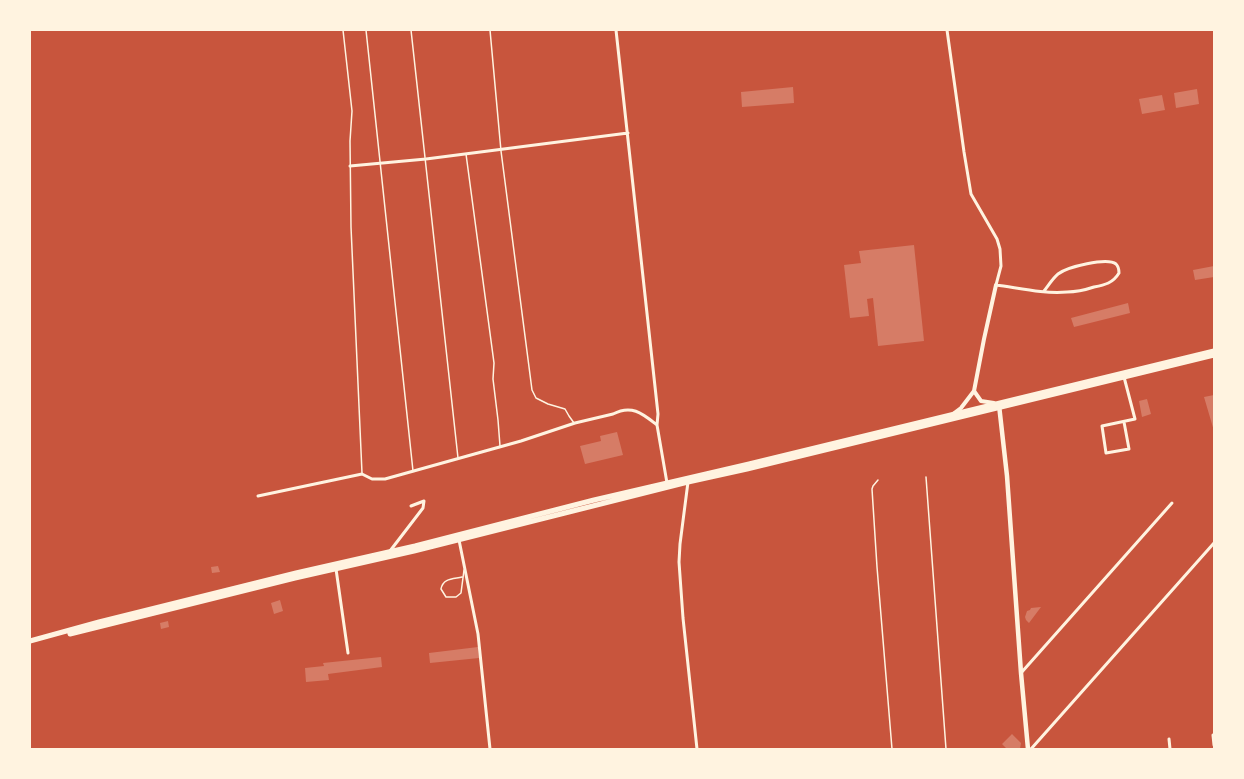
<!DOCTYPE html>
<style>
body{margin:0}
#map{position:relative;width:1244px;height:779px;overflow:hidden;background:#c8553d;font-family:Rubik,sans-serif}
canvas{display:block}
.frame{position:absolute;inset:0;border:31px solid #fff3e0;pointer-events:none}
</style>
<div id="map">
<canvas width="1244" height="779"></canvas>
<div class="frame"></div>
</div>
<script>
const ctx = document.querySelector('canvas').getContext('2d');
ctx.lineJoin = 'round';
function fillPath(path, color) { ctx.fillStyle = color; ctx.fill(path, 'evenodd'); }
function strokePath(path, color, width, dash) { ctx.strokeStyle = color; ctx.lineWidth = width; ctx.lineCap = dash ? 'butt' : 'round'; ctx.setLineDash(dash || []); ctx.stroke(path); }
fillPath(new Path2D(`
 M 793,87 L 794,103 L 742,107 L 741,92 Z
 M 1197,89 L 1199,104 L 1176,108 L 1174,93 Z
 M 1162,95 L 1165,110 L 1142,114 L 1139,99 Z
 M 914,245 L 924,341 L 878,346 L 873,298 L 867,299 L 869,316 L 850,318 L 844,265 L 861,263 L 859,251 Z
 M 1214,266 L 1214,277 L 1195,280 L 1193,270 Z
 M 1128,303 L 1130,313 L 1074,327 L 1071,318 Z
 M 1214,395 L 1214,431 L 1204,397 Z
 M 1147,399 L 1151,414 L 1142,417 L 1139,401 Z
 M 617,432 L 623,455 L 585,464 L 580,446 L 601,441 L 600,436 Z
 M 218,566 L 220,572 L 212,573 L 211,567 Z
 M 280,600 L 283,611 L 274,614 L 271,603 Z
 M 1041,607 L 1029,623 L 1026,620 L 1025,617 L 1027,611 L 1030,610 L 1031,608 Z
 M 168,621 L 169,627 L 161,629 L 160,623 Z
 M 478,647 L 479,658 L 430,663 L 429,653 Z
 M 381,657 L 382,667 L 328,674 L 329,680 L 306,682 L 305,668 L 324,666 L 323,663 Z
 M 1012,734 L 1021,743 L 1020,749 L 1007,749 L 1002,744 Z`), '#d67c66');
strokePath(new Path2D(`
 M 343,30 L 352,111 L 350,141 L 351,227 L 362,473
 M 366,30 L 413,471
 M 411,30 L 458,458
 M 490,30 L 501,151 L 532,390 L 536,398 L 548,404 L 565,409 L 569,416 L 574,423
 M 466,154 L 494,363 L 493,379 L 498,420 L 500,446
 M 926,477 L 946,749
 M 878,480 L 873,486 L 872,489 L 877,567 L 892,749
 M 462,577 C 453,579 443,578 441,589 L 446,597 L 456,597 L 461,593 L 464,570`), '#fff3e0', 1.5);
strokePath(new Path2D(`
 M 616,30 L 658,414 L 657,425 L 667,483
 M 947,30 L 964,152 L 971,194 L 997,239 L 1000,249 L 1001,266 L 996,285 C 1019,288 1043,294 1067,292 C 1076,292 1085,290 1094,287 C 1105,285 1113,283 1119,273 C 1119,270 1119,267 1116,264 C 1107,257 1067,267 1058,274 C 1053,278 1048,286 1044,291
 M 350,166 L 426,159 L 628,133
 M 1124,422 L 1129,449 L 1106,453 L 1102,426 L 1135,419 L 1124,377
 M 688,482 L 680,544 L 679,562 L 683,618 L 697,749
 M 258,496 L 362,474 L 372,479 L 385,479 L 521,441 L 575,423 L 613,414 C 632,404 643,414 657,425
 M 459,540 L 478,634 L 490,749
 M 390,551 L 423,508 L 424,501 L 411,506
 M 336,569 L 348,653
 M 1021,673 L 1172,503
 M 1213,735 L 1214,745
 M 1169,739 L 1170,749
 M 1031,749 L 1214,543`), '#fff3e0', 3);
strokePath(new Path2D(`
 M 974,391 L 981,401 L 994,403
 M 953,414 L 961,408 L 974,391 L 984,339 L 996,285`), '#fff3e0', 4);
strokePath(new Path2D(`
 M 999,405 L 1007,476 L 1021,673 L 1028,749`), '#fff3e0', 4.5);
strokePath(new Path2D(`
 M 70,634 L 295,578 L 414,551 L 688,482 L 747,469 L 1214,355
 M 30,641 L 99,622 L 296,573 L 415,546 L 594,500 L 749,464 L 1214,351`), '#fff3e0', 5);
</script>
